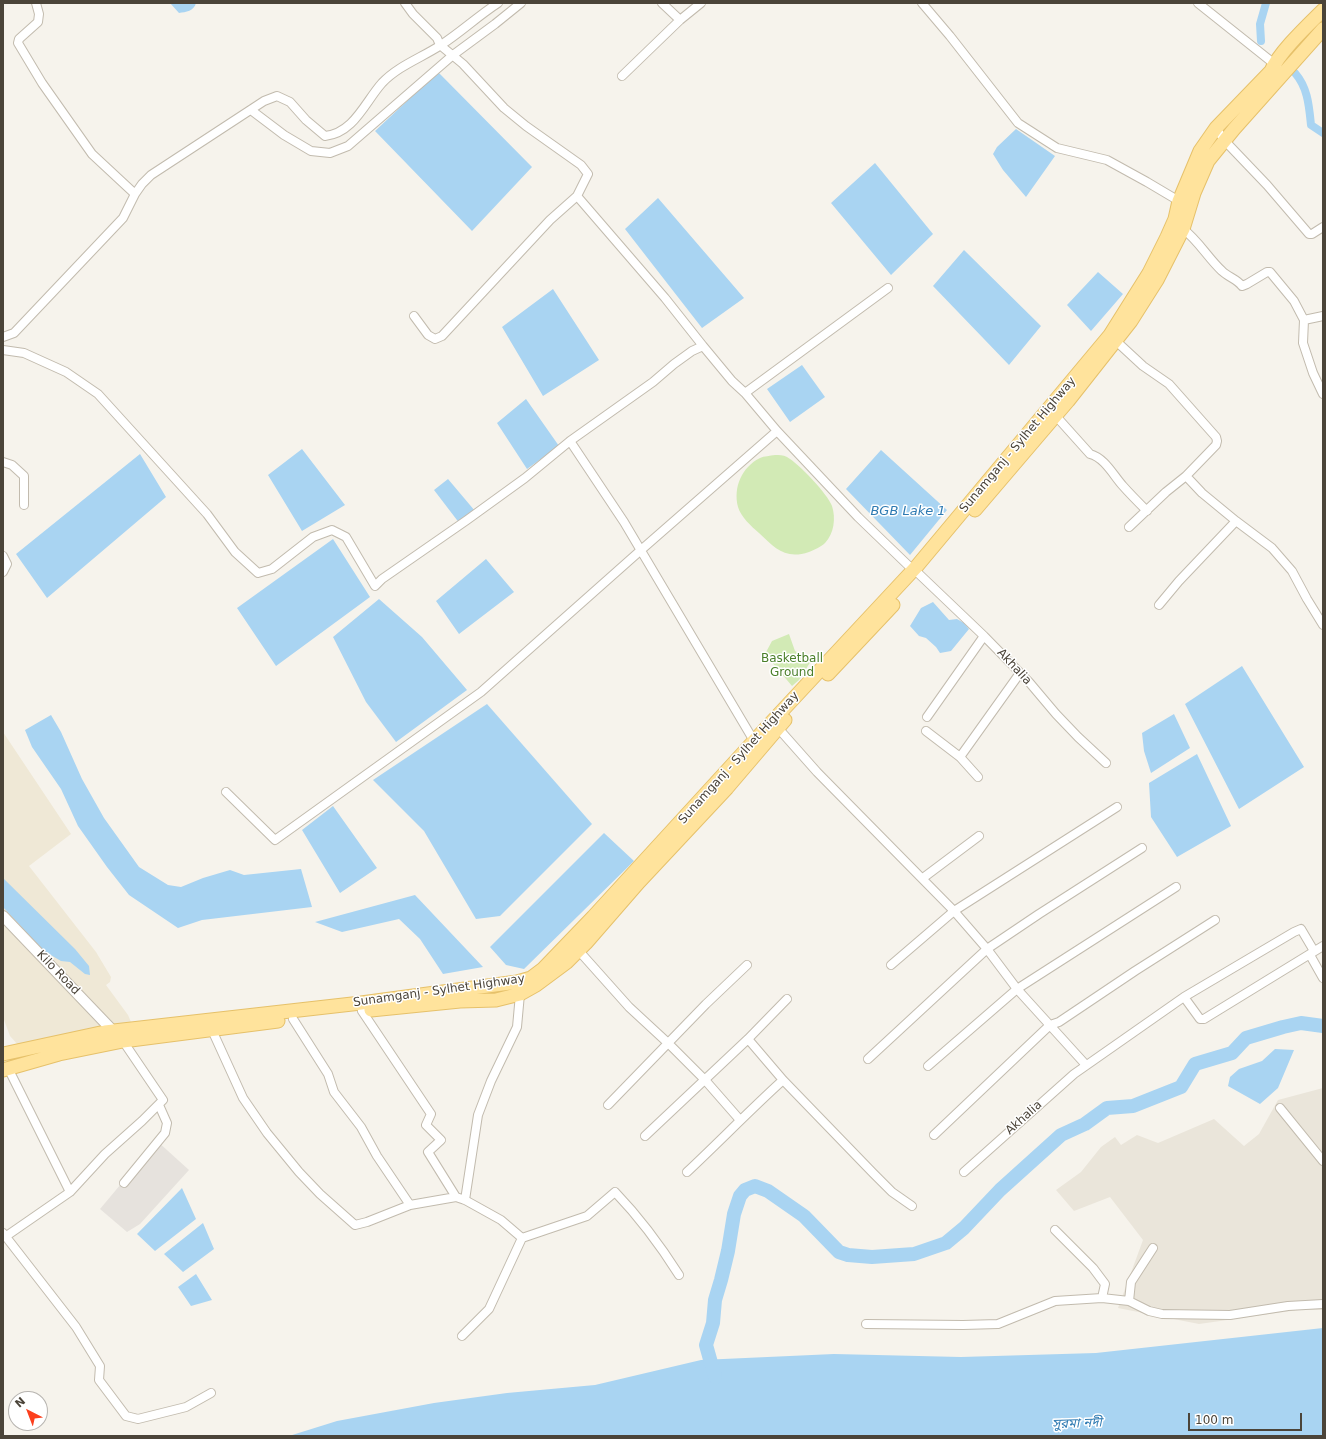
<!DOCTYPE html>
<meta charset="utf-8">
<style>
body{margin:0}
#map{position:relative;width:1326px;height:1439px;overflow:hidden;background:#f6f3ec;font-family:"DejaVu Sans",sans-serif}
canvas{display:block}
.frame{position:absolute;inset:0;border:4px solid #4b4439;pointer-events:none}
.north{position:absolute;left:8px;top:1391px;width:40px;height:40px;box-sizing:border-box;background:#fff;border:1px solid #b7b4b0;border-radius:50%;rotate:318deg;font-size:11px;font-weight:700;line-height:16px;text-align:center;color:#4b4439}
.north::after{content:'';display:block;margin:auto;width:14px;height:18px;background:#fc3f1d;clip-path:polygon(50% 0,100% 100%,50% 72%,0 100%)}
.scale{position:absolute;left:1188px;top:1413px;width:114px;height:18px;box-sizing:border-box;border:2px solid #4b4439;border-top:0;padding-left:5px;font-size:12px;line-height:14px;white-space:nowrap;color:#4b4439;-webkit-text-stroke:3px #fff;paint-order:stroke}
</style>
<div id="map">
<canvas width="1326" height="1439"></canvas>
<div class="frame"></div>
<div class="north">N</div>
<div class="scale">100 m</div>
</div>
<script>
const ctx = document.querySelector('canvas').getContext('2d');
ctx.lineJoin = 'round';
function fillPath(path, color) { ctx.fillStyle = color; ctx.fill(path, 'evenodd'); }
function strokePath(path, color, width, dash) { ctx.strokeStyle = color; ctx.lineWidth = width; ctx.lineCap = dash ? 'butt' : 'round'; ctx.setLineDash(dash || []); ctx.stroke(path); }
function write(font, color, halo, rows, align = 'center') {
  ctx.font = font + ' "DejaVu Sans","Noto Sans Bengali",sans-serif'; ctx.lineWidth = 3; ctx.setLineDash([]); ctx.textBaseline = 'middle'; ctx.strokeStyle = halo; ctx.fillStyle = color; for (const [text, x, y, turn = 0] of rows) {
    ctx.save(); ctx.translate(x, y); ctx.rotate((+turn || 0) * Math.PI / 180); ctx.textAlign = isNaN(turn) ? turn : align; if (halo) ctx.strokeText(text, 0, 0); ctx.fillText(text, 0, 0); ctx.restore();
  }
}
fillPath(new Path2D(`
 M 1323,1088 L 1323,1310 L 1298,1310 L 1199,1324 L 1118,1308 L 1143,1240 L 1110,1197 L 1074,1211 L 1056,1190 L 1081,1172 L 1101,1147 L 1115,1137 L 1121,1145 L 1137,1135 L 1158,1143 L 1214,1119 L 1244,1146 L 1259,1134 L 1278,1100 Z`), '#eae5da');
fillPath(new Path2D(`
 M 157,1141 L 189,1170 L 140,1224 L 127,1232 L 100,1209 Z`), '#e6e2dd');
fillPath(new Path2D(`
 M 3,732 L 71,834 L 29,866 L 96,952 L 111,977 L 110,982 L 106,985 L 128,1015 L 131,1022 L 130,1024 L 19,1046 L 10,1036 L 3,1017 Z`), '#efe8d6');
fillPath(new Path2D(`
 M 775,455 C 779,455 783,455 787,457 C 798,463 828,494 832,506 C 836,518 834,534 825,543 C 821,547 814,550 809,552 C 785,560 775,548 759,533 C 751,526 741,517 738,507 C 733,487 742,467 760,458 C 764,456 770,456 775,455 Z
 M 789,634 L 795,651 L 811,661 L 799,680 L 792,686 L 765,654 L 772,641 Z`), '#d2eab5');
fillPath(new Path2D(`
 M 170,3 L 196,3 C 194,11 186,12 179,13 Z
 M 438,72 L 532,167 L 472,231 L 375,131 Z
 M 1016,129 L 1055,156 L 1026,197 L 1003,170 L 993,154 L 997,147 Z
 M 875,163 L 933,234 L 891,275 L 831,203 Z
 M 658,198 L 744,298 L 702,328 L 625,229 Z
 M 964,250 L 1041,326 L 1009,365 L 933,286 Z
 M 1098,272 L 1123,294 L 1091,331 L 1067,305 Z
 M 553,289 L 599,360 L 543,396 L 502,327 Z
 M 802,365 L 825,397 L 790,422 L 767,389 Z
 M 526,399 L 559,446 L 527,469 L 497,423 Z
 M 302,449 L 345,505 L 302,531 L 268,475 Z
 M 881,450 L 947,510 L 910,555 L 846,489 Z
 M 140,454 L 166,497 L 47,598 L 16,554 Z
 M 448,479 L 475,511 L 460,524 L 434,490 Z
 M 333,539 L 370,597 L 276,666 L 237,608 Z
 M 486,559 L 514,592 L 459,634 L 436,601 Z
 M 379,599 L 422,637 L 467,690 L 396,742 L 366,702 L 333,637 Z
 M 933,602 L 949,620 L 957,619 L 964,623 L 969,629 L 951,651 L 940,653 L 936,647 L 926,638 L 919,636 L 910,626 L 921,608 Z
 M 1242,666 L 1304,767 L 1239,809 L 1185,704 Z
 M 487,704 L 592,824 L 500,916 L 476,919 L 424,831 L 373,780 Z
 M 1174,714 L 1190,748 L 1151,773 L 1144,751 L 1142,733 Z
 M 51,715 L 61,732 L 82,779 L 104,818 L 139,867 L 168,885 L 181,887 L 203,878 L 230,870 L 244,875 L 301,869 L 312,907 L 202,920 L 178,928 L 129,895 L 107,867 L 78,826 L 61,789 L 32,747 L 25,730 Z
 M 1197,754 L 1231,826 L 1177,857 L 1151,817 L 1149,783 Z
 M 333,806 L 377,868 L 340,893 L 302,830 Z
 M 604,833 L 634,861 L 524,969 L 506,965 L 490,947 Z
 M 3,878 L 75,949 L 89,966 L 90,975 L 85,974 L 70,962 L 61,961 L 44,951 L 3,907 Z
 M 415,895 L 483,967 L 443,974 L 420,939 L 399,919 L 342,932 L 315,922 Z
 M 1275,1049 L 1294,1050 L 1278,1088 L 1260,1104 L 1228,1086 L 1230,1077 L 1239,1069 L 1262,1061 Z
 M 182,1188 L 196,1219 L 155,1251 L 137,1234 Z
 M 203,1223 L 214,1249 L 183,1272 L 164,1254 Z
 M 196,1274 L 212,1300 L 191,1306 L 178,1287 Z
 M 1323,1328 L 1323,1436 L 289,1436 L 337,1421 L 434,1403 L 507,1393 L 595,1385 L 701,1360 L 834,1354 L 961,1357 L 1096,1353 Z`), '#a9d4f2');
strokePath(new Path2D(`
 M 1261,41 L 1260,24 L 1266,3
 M 1295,73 C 1308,88 1309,106 1311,125 L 1323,133`), '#a9d4f2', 8);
strokePath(new Path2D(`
 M 715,1377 L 706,1345 L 713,1323 L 715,1300 L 721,1280 L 728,1251 L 734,1214 L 740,1196 L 745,1190 L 755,1186 L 768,1191 L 804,1216 L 839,1252 L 848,1255 L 872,1257 L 914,1254 L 946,1243 L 964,1228 L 1000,1190 L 1061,1135 L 1085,1124 L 1107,1108 L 1133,1106 L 1181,1087 L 1195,1064 L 1232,1053 L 1246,1038 L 1283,1027 L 1301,1023 L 1323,1026`), '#a9d4f2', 14);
const minor = new Path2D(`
 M 36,3 L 39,14 L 38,22 L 19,39 L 18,43 L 42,83 L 92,154 L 135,194 L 142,184 L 151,175 L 264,101 L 277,96 L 290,102 L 306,120 L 325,136 C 354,133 365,102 382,83 C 398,66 421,58 441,45 C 461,32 478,16 498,3
 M 405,3 L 413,14 L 437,38 L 440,45 L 463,64 L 504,108 L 526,126 L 581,165 L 588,174 L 577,196 L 665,298 L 703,346 L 732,381 L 745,393 L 777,431 L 858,517 L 913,570
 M 662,3 L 680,20
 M 922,3 L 950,36 L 1018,123 L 1057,148 L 1107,160 L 1147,182 L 1179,201
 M 1198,3 L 1277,66
 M 622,76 L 680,20 L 701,3
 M 251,110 L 284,135 L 311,151 L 330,153 L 348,146 L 453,55 L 495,24 L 521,3
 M 1216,128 L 1224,140 L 1267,185 L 1309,234 L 1312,234 L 1323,227
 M 1183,229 C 1198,240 1208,258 1222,271 C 1228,277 1237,279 1242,286 L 1247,284 L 1267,272 L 1270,272 L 1294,301 L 1304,320 L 1303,343 L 1313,373 L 1323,394
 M 414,316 L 428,335 L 435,339 L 442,336 L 550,220 L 577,196
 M 1304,320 L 1323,316
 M 3,337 L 14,333 L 123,218 L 135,194
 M 1116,341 L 1143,366 L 1169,384 L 1216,437 L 1217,441 L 1216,445 L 1186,476 L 1202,493 L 1236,521 L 1179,581 L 1159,605
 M 3,350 L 24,353 L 66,372 L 98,394 L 207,514 L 235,552 L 258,573 L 272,569 L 313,537 L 332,530 L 346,537 L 375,586 L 382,579 L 467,520 L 525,478 L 570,441 L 653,382 L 674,364 L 692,351 L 703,346
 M 745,393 L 888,288
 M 1055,415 L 1090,454 C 1105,458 1113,475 1123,486 C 1130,494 1139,503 1147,511
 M 570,441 L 624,522 L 754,741
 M 3,462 L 12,465 L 24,476 L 24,505
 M 1236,521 L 1272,548 L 1292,571 L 1307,599 L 1323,625
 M 1129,527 L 1166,492 L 1186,476
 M 3,556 L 7,564 L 3,572
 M 919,574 L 984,636 L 1029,682 L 1056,714 L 1078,737 L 1106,763
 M 927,717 L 984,636
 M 778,728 L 817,772 L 954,911 L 987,949 L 1017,989 L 1086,1065
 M 926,731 L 960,757 L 978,777
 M 960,757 L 1020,673
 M 226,792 L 275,840 L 481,692 L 641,550 L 777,431
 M 923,878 L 979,836
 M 579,951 L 629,1007 L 669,1044 L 705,1080 L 740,1120
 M 1310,955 L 1323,978
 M 891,965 L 954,911 L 1117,807
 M 1184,997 L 1200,1019 L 1204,1019 L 1323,946
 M 362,1011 L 431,1114 L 426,1125 L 441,1140 L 428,1152 L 456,1197
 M 293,1019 L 328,1074 L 334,1092 L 361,1127 L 377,1156 L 410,1205
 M 212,1030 L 243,1098 L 267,1133 L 299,1172 L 320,1194 L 355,1225 L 367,1222 L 410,1205 L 456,1197 L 465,1200 L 501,1220 L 522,1238
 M 748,1039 L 783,1080 L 873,1173 L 892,1192 L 912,1206
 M 868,1059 L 987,949 L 1039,914 L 1142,848
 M 928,1066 L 1017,989 L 1176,887
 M 8,1068 L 70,1192
 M 608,1105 L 706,1004 L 747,965
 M 1280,1108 L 1323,1161
 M 934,1135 L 1050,1025 L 1059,1022 L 1135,971 L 1215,920
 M 645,1136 L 748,1039 L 787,999
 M 687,1172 C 719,1142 750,1110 783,1080
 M 964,1172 L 1074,1074 L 1184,997 L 1294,932 L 1301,929 L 1314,951
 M 124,1183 L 165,1133 L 167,1123 L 159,1105
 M 465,1200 L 478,1115 L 491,1081 L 517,1027 L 520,994
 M 1055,1230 L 1093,1268 L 1105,1284 L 1102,1298
 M 3,1233 L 76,1327 L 100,1366 L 99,1380 L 126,1416 L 138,1419 L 186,1407 L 211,1393
 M 5,1237 L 70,1192 L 105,1154 L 142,1121 L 163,1100 L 123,1041
 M 1129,1301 L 1131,1282 L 1153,1248
 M 866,1324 L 963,1325 L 998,1324 L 1055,1301 L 1102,1298 L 1129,1301 L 1149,1311 L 1162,1314 L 1230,1315 L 1288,1306 L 1323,1304
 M 462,1336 L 489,1309 L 522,1238 L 587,1216 L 615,1192 C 639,1217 660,1245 679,1275`);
const tertiary = new Path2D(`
 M 3,916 L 113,1031`);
const primary = new Path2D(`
 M 975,510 L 1068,401 L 1131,321 L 1157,280 L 1183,229 L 1194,193 L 1208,161 L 1234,129 L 1323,29
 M 828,674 L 893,605
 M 371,1010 L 460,1001 L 496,1000 L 520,994 L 536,985 L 567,962 L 586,943 L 639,882 L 727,788 L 785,720
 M 3,1054 L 105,1032 L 361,1003 L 517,982 L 531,978 L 543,969 L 593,917 L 754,741 L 917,566 L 1110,335 L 1149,273 L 1167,237 L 1175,219 L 1179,201 L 1200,151 L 1216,128 L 1271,71 C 1279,52 1308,25 1323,10
 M 3,1070 L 59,1054 L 123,1041 L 278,1021`);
strokePath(minor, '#c2bbae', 10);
strokePath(tertiary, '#c2bbae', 12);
strokePath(primary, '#e6c16a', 15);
strokePath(minor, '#fff', 8);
strokePath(tertiary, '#fff', 10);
strokePath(primary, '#ffe39c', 13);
write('12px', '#4b4439', '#fff', [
 ["Sunamganj - Sylhet Highway",1018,445,-50],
 ["Akhalia",1014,667,47],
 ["Sunamganj - Sylhet Highway",739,758,-48],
 ["Kilo Road",58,973,46],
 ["Sunamganj - Sylhet Highway",439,991,-8],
 ["Akhalia",1024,1118,-42]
]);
write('12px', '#4a7f2a', '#fff', [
 ["Basketball",792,659],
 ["Ground",792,673]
]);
write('italic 13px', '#2e7ab2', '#fff', [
 ["BGB Lake 1",908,512],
 ["সুরমা নদী",1077,1424,-2]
]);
</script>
